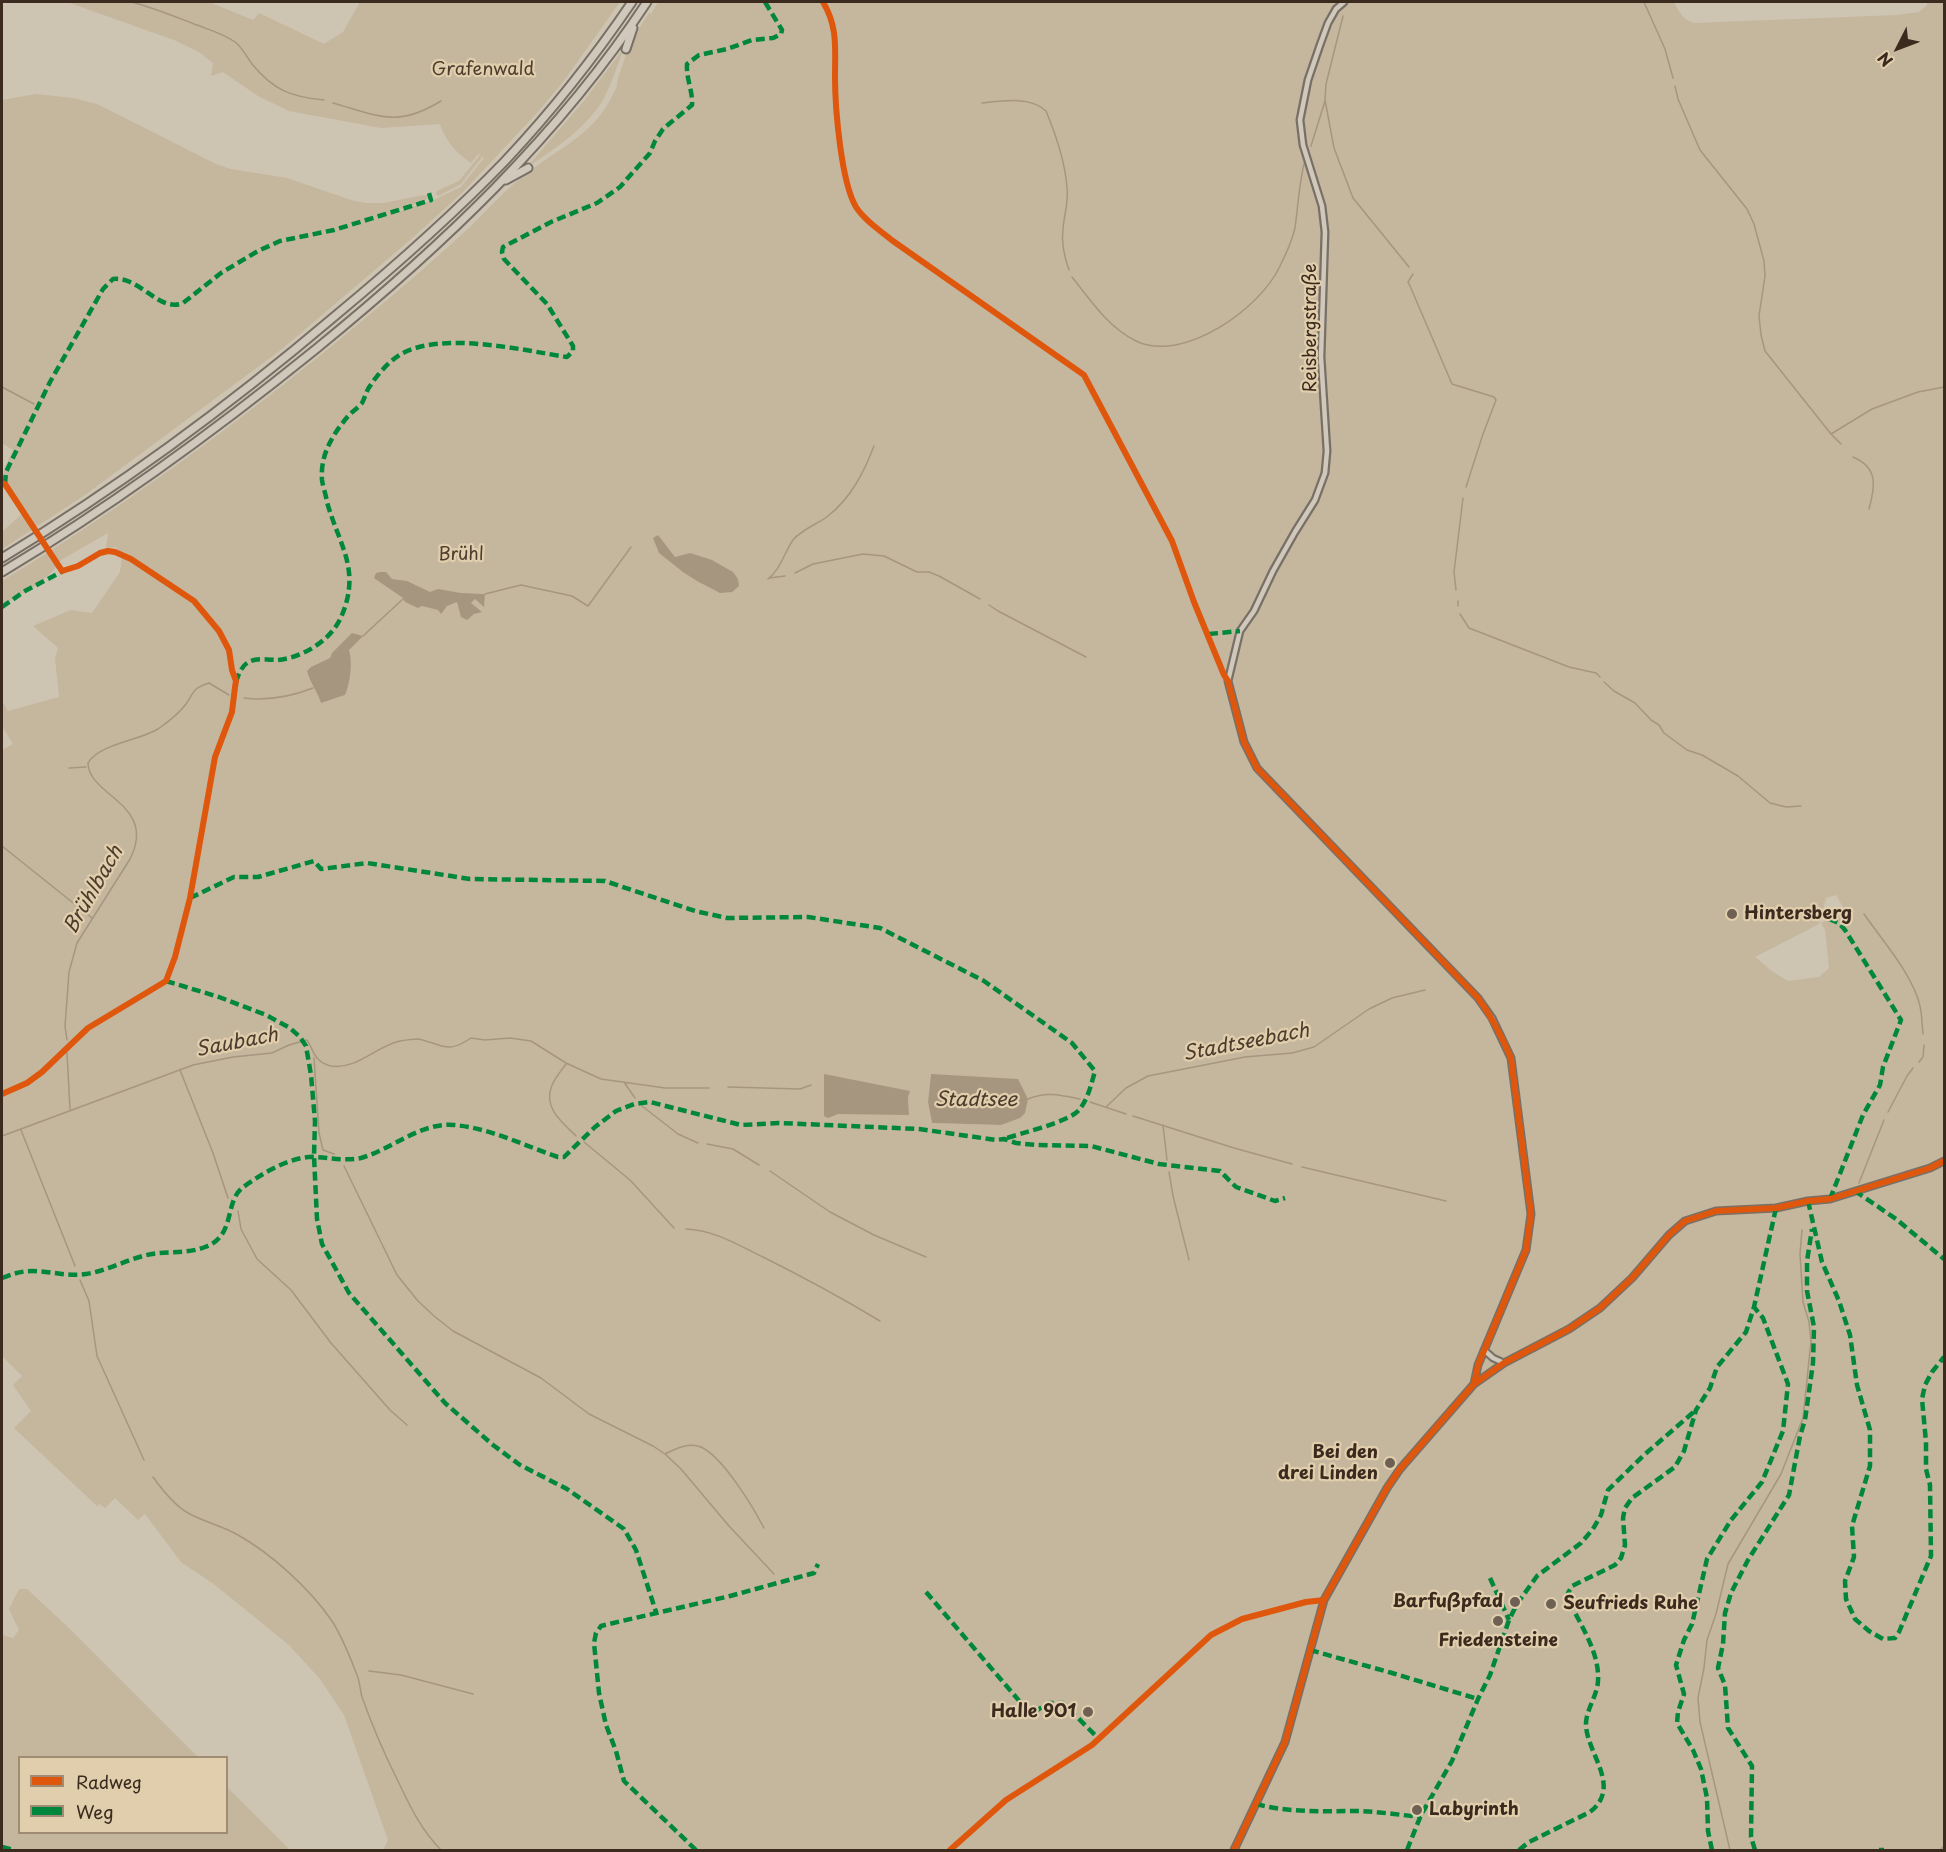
<!DOCTYPE html>
<meta charset="utf-8">
<style>
body{margin:0}
#map{position:relative;width:1946px;height:1852px;overflow:hidden;background:#cec4b2;font-family:"Playpen Sans",sans-serif}
canvas{display:block}
.frame{position:absolute;inset:0;border:3px solid #3b2a1e;pointer-events:none}
.legend{position:absolute;left:18px;top:1756px;width:210px;height:78px;box-sizing:border-box;background:#e1ceac;border:2px solid #9f8c73;margin:0;padding:8px 10px;list-style:none;font-size:18px;color:#3b2a1e}
.legend li{display:flex;align-items:center;gap:12px;height:30px}
.legend b{width:30px;border:2px solid #9f8c73}
.north{position:absolute;left:1868px;top:18px;width:60px;height:60px;-webkit-text-stroke:4px #e1ceac;paint-order:stroke;rotate:228deg;font-size:16px;font-weight:700;line-height:24px;text-align:center;color:#3b2a1e}
.north::after{content:'';display:block;margin:auto;width:21px;height:27px;background:#3b2a1e;clip-path:polygon(50% 0,100% 100%,50% 72%,0 100%)}
</style>
<div id="map">
<canvas width="1946" height="1852"></canvas>
<div class="frame"></div>
<ul class="legend">
<li><b style="height:8px;background:#df570d"></b>Radweg</li>
<li><b style="height:8px;background:#00873e"></b>Weg</li>
</ul>
<div class="north">N</div>
</div>
<script>
const ctx = document.querySelector('canvas').getContext('2d');
ctx.lineJoin = 'round';
function fillPath(path, color) { ctx.fillStyle = color; ctx.fill(path, 'evenodd'); }
function strokePath(path, color, width, dash) { ctx.strokeStyle = color; ctx.lineWidth = width; ctx.lineCap = dash ? 'butt' : 'round'; ctx.setLineDash(dash || []); ctx.stroke(path); }
function write(font, color, halo, rows, align = 'center') {
  ctx.font = font + ' "Playpen Sans",sans-serif'; ctx.lineWidth = 4.5; ctx.setLineDash([]); ctx.textBaseline = 'middle'; ctx.strokeStyle = halo; ctx.fillStyle = color; for (const [text, x, y, turn = 0] of rows) {
    ctx.save(); ctx.translate(x, y); ctx.rotate((+turn || 0) * Math.PI / 180); ctx.textAlign = isNaN(turn) ? turn : align; if (halo) ctx.strokeText(text, 0, 0); ctx.fillText(text, 0, 0); ctx.restore();
  }
}
fillPath(new Path2D(`
 M 67,2 L 209,2 L 253,20 L 259,13 L 324,44 L 343,32 L 360,2 L 620,2 L 563,82 L 536,114 L 462,193 L 410,240 L 282,349 L 85,495 L 2,549 L 2,532 L 23,513 L 13,496 L 2,487 L 2,478 L 3,477 L 5,467 L 13,450 L 2,443 L 2,100 L 36,94 L 73,98 L 97,104 L 216,164 L 231,169 L 287,178 L 351,200 L 365,203 L 384,203 L 424,195 L 428,196 L 428,198 L 425,201 L 400,209 L 400,211 L 434,200 L 461,187 L 484,158 L 482,157 L 461,184 L 438,196 L 436,194 L 437,191 L 459,181 L 480,155 L 478,154 L 471,163 C 455,151 447,143 440,124 L 381,128 L 289,111 L 258,96 L 223,72 L 211,76 L 213,63 L 199,52 L 174,40 Z
 M 658,2 L 1674,2 C 1679,12 1683,20 1694,23 L 1897,15 L 1919,12 L 1927,5 L 1927,2 L 1944,2 L 1944,1850 L 383,1850 L 388,1840 L 344,1715 L 320,1679 L 289,1645 L 215,1585 L 181,1562 L 145,1514 L 138,1520 L 115,1498 L 105,1508 L 100,1504 L 97,1506 L 14,1428 L 31,1411 L 13,1385 L 22,1376 L 2,1356 L 2,945 L 3,945 L 2,938 L 2,750 L 13,744 L 2,726 L 2,701 L 8,711 L 59,697 L 55,658 L 58,648 L 33,626 L 71,610 L 92,613 L 120,572 L 122,556 L 116,547 L 106,548 L 108,533 L 61,560 L 52,572 L 34,587 L 2,606 L 2,581 C 135,500 260,407 380,306 C 411,280 442,253 472,225 C 488,209 503,192 521,178 C 553,151 592,137 611,98 C 614,92 618,87 617,81 L 630,43 L 649,13 L 651,14 ZM 1836,895 L 1845,910 L 1821,923 L 1825,930 L 1829,968 L 1819,977 L 1788,981 L 1773,972 L 1755,957 L 1819,924 L 1826,898 ZM 824,1074 L 908,1097 L 909,1114 L 838,1114 L 825,1086 ZM 931,1074 L 1001,1125 L 932,1123 L 928,1102 Z
 M 624,48 C 617,65 612,84 603,100 C 586,128 554,150 527,167 L 583,102 Z
 M 19,1589 L 27,1589 L 70,1629 L 198,1757 L 20,1758 L 20,1832 L 226,1832 L 227,1787 L 290,1850 L 2,1850 L 2,1635 L 13,1638 L 19,1630 L 9,1609 Z`), '#c5b69e');
fillPath(new Path2D(`
 M 658,535 L 675,557 L 690,553 L 712,560 L 733,572 L 738,579 L 739,586 L 732,592 L 720,593 L 697,581 L 683,572 L 659,553 L 653,538 Z
 M 381,572 L 386,572 L 392,579 L 407,581 L 430,592 L 438,589 L 461,593 L 482,594 L 485,594 L 484,607 L 475,599 L 471,603 L 482,612 L 474,614 L 467,620 L 461,617 L 457,602 L 447,606 L 441,614 L 438,610 L 422,606 L 418,608 L 405,602 L 403,598 L 374,578 L 376,573 Z
 M 352,633 L 363,636 L 349,650 C 353,663 350,683 345,695 L 321,703 C 318,692 310,683 307,671 L 311,667 L 330,658 L 332,653 Z
 M 824,1074 L 910,1091 L 908,1097 L 909,1115 L 838,1114 L 828,1118 L 824,1116 Z
 M 931,1074 L 1018,1079 L 1028,1099 L 1025,1113 L 1020,1118 L 1001,1125 L 932,1123 L 928,1102 Z`), '#a69680');
strokePath(new Path2D(`
 M 132,2 C 154,8 176,17 197,25 C 210,30 224,34 235,42 C 242,47 247,57 252,64 C 273,90 291,97 324,100
 M 1644,2 L 1665,49 L 1673,78
 M 1343,16 L 1326,84 L 1325,100 L 1334,148 L 1353,198 L 1409,267
 M 1675,86 L 1678,99 L 1700,150 L 1747,209 L 1754,224 L 1764,261 L 1765,276 L 1759,316 L 1761,335 L 1765,351 L 1831,434 L 1872,409 L 1918,392 L 1944,387
 M 333,103 C 379,116 397,128 441,101
 M 982,103 C 1002,101 1030,96 1046,111 C 1056,135 1065,162 1067,187 C 1069,201 1064,215 1063,229 C 1061,243 1064,256 1069,270
 M 1311,146 L 1325,101
 M 1413,274 L 1408,282 L 1410,286 L 1452,384 L 1494,397 L 1496,400 L 1483,434 L 1466,487
 M 1072,277 C 1091,301 1108,327 1136,341 C 1183,364 1261,308 1280,266 C 1286,254 1292,241 1295,228 C 1298,206 1299,185 1304,164
 M 2,387 L 34,404
 M 1831,434 L 1841,444
 M 1853,457 C 1879,468 1875,487 1869,509
 M 795,573 L 813,564 L 863,554 L 884,556 L 917,572 L 929,572 L 939,576 L 980,599
 M 769,578 L 785,576
 M 768,579 C 781,569 784,553 793,540 C 802,529 818,524 828,516 C 851,498 864,472 874,446
 M 1456,590 L 1454,572 L 1463,498
 M 485,594 L 521,585 L 572,596 L 588,606 L 631,547
 M 1458,601 L 1458,606
 M 989,605 L 998,611 L 1086,657
 M 1460,614 L 1469,628 L 1569,667 L 1596,673 L 1600,677
 M 363,636 L 404,598
 M 1604,682 L 1614,691 L 1635,703 L 1651,720 L 1659,725 L 1664,733 L 1687,750 L 1702,755 L 1738,776 L 1770,803 L 1786,807 L 1801,806
 M 244,698 C 269,701 290,697 313,688
 M 69,768 L 86,767
 M 2,846 L 92,918
 M 1864,914 C 1882,940 1913,975 1920,1006 C 1922,1015 1922,1025 1923,1034
 M 67,1040 L 65,1026 L 69,972 L 77,943 L 130,859 C 158,804 88,796 88,763 C 99,744 138,741 158,729 C 168,722 179,714 186,704 C 194,692 193,688 209,683 L 229,695
 M 67,1053 L 70,1109
 M 314,1058 L 319,1133 L 323,1150 L 334,1154
 M 1919,1062 L 1923,1057 L 1924,1045
 M 566,1064 C 561,1071 553,1080 551,1088 C 544,1109 563,1123 576,1136
 M 180,1070 L 213,1153 L 228,1198
 M 624,1082 L 635,1098
 M 728,1087 L 800,1089 L 811,1085
 M 1028,1099 C 1045,1091 1061,1095 1080,1099
 M 1090,1102 L 1126,1114
 M 642,1106 L 678,1134 L 698,1143
 M 1106,1107 L 1126,1088 L 1148,1076 L 1245,1057 L 1292,1053 L 1314,1047 L 1369,1009 L 1392,998 L 1425,990
 M 1888,1112 L 1907,1076 L 1913,1068
 M 1133,1116 L 1234,1148 L 1292,1164
 M 1163,1125 L 1167,1160
 M 21,1130 L 75,1266
 M 2,1136 L 193,1065 L 233,1057 L 272,1053 L 289,1045 L 307,1040 C 314,1051 315,1063 331,1066 C 357,1070 376,1046 400,1041 C 406,1040 413,1039 418,1039 C 443,1044 446,1055 471,1038 L 485,1040 L 510,1038 L 531,1041 L 566,1063 L 601,1079 L 665,1088 L 709,1088
 M 584,1142 L 630,1180 L 674,1228
 M 707,1144 L 733,1149 L 759,1165
 M 344,1166 L 397,1275 L 418,1301 L 434,1316 L 453,1331 L 541,1378 L 589,1414 L 653,1446 L 665,1454 L 681,1469 L 729,1526 L 774,1574
 M 1302,1167 L 1446,1201
 M 770,1171 L 830,1212 L 874,1235 L 926,1257
 M 1169,1172 L 1173,1196 L 1189,1260
 M 1859,1183 L 1884,1120
 M 238,1211 L 241,1229 L 257,1259 L 291,1290 L 331,1343 L 390,1410 L 407,1425
 M 686,1229 C 714,1230 738,1245 763,1257 C 803,1277 842,1298 880,1321
 M 80,1280 L 89,1301 L 97,1356 L 144,1460
 M 665,1454 C 675,1449 689,1442 701,1447 C 723,1457 753,1507 764,1528
 M 153,1477 C 163,1491 174,1505 188,1513 C 204,1522 223,1526 238,1535 C 272,1554 310,1589 332,1621 C 343,1638 350,1657 357,1675 C 360,1682 360,1690 362,1697 C 372,1725 383,1751 396,1777 C 409,1804 420,1829 441,1850
 M 369,1671 L 401,1675 L 473,1694
 M 1730,1850 L 1700,1722 L 1698,1698 L 1704,1668 L 1707,1640 L 1716,1614 L 1728,1564 L 1781,1474 L 1803,1418 L 1811,1341 L 1809,1322 L 1803,1302 L 1800,1254 L 1802,1230
 M 1940,1850 L 1944,1846`), '#a69680', 1.5);
const minor = new Path2D(`
 M 1344,2 L 1336,9 L 1328,23 L 1320,45 L 1308,80 L 1300,120 L 1303,145 L 1322,206 L 1325,232 L 1321,357 L 1327,451 L 1325,473 L 1315,500 L 1295,532 L 1273,571 L 1254,611 L 1240,631 L 1228,681 L 1244,742 L 1257,768 L 1478,998 L 1492,1018 L 1511,1058 L 1531,1214 L 1526,1250 L 1478,1365 L 1474,1384
 M 1484,1350 L 1493,1358 L 1504,1363
 M 1234,1850 L 1285,1742 L 1324,1600 L 1387,1488 L 1400,1469 L 1474,1384 L 1504,1363 L 1569,1329 L 1600,1308 L 1632,1278 L 1669,1235 L 1685,1221 L 1716,1211 L 1776,1208 L 1808,1201 L 1830,1199 L 1930,1168 L 1944,1161`);
const highway = new Path2D(`
 M 626,49 L 633,28
 M 506,180 L 528,168
 M 2,558 C 119,487 230,405 335,316 C 394,267 452,216 505,161 C 552,111 594,58 632,2
 M 2,572 C 112,506 216,430 316,349 C 441,247 558,137 647,2`);
strokePath(minor, '#787066', 9);
strokePath(highway, '#787066', 11);
strokePath(minor, '#d0c8bb', 4.5);
strokePath(highway, '#d0c8bb', 7);
strokePath(new Path2D(`
 M 5,484 L 6,472 L 50,382 L 103,289 L 113,279 C 140,276 159,313 183,303 L 221,273 L 258,251 L 280,241 L 334,230 L 431,200 L 429,193
 M 2,607 L 25,591 L 65,570
 M 1209,634 L 1240,631
 M 236,682 C 238,676 241,667 247,663 C 255,657 268,660 278,660 C 304,657 332,640 342,615 C 361,569 339,545 327,502 C 326,495 323,487 322,480 C 320,454 333,434 349,415 C 353,411 359,407 362,403 C 365,398 366,391 370,386 C 377,375 389,361 401,354 C 443,331 521,350 567,357 L 573,351 L 573,346 L 547,304 L 504,259 L 502,252 L 503,247 L 551,222 L 597,203 L 620,187 L 650,153 L 655,141 L 663,129 L 692,105 C 693,91 686,79 687,64 L 699,55 L 727,49 L 752,40 L 773,38 L 781,34 L 782,30 L 765,2
 M 190,898 L 234,877 L 258,877 L 314,861 L 321,869 L 367,863 L 470,879 L 605,881 L 695,911 L 727,918 L 808,917 L 880,928 L 984,981 L 1072,1043 L 1095,1071 C 1091,1085 1088,1099 1079,1110 C 1069,1122 1021,1133 1004,1139
 M 1829,919 L 1839,923 L 1845,930 L 1901,1020 L 1883,1067 L 1880,1085 L 1863,1115 L 1830,1199
 M 166,981 L 219,997 L 266,1015 L 290,1028 L 300,1037 L 306,1046 L 311,1075 L 315,1121 L 314,1156 L 317,1219 L 322,1244 L 349,1293 L 445,1403 L 493,1445 L 520,1465 L 567,1489 L 624,1529 L 636,1550 L 656,1612
 M 1855,1191 L 1896,1219 L 1944,1259
 M 1808,1201 L 1822,1262 L 1839,1301 L 1850,1335 L 1857,1385 L 1870,1430 L 1870,1466 L 1852,1526 L 1854,1557 L 1845,1581 L 1846,1599 L 1855,1619 L 1869,1631 L 1883,1639 L 1895,1638 L 1899,1632 L 1931,1556 L 1930,1485 L 1926,1469 L 1926,1442 L 1922,1399 L 1925,1385 L 1932,1372 L 1944,1357
 M 2,1278 C 12,1274 21,1271 32,1271 C 50,1271 68,1277 86,1274 C 106,1271 124,1261 143,1256 C 163,1250 185,1255 205,1247 C 236,1236 224,1203 242,1188 C 261,1174 292,1155 316,1157 C 331,1158 346,1161 361,1158 C 392,1149 421,1122 454,1125 C 490,1128 525,1146 558,1157 L 564,1157 L 595,1127 L 616,1111 L 634,1104 L 650,1102 L 741,1125 L 779,1123 L 919,1129 L 996,1140 L 1004,1139 L 1016,1143 L 1036,1145 L 1091,1146 L 1159,1164 L 1220,1171 L 1236,1187 L 1275,1201 L 1285,1198
 M 1490,1578 L 1509,1620
 M 926,1592 L 1027,1710 L 1036,1711 L 1048,1703 L 1063,1703 L 1099,1739
 M 1310,1650 L 1392,1673 L 1478,1699
 M 1256,1804 C 1290,1813 1325,1811 1360,1811 C 1380,1812 1401,1815 1421,1817
 M 2,1847 L 14,1850
 M 696,1850 L 624,1781 L 616,1751 L 606,1725 L 599,1693 L 594,1643 L 596,1633 L 601,1626 L 609,1624 L 730,1596 L 814,1573 L 818,1564
 M 1407,1850 L 1421,1815 L 1452,1761 L 1478,1699 L 1490,1675 L 1509,1620 L 1517,1604 L 1537,1576 L 1581,1543 L 1593,1529 L 1601,1515 L 1608,1490 L 1644,1455 L 1696,1410
 M 1519,1850 L 1529,1842 L 1590,1812 C 1622,1787 1588,1755 1586,1726 C 1585,1711 1597,1697 1598,1681 C 1600,1653 1580,1624 1568,1599 L 1568,1593 L 1572,1586 L 1615,1565 L 1621,1558 L 1625,1545 L 1623,1518 L 1625,1508 L 1632,1498 L 1675,1467 L 1684,1451 L 1696,1410 L 1710,1388 L 1717,1367 L 1746,1332 L 1754,1307 L 1776,1208
 M 1712,1850 L 1708,1831 L 1707,1798 L 1701,1769 L 1693,1750 L 1677,1723 L 1678,1712 L 1684,1694 L 1676,1665 L 1684,1640 L 1692,1624 L 1707,1559 L 1731,1520 L 1762,1482 L 1783,1431 L 1788,1384 L 1763,1318 L 1754,1307
 M 1755,1850 L 1751,1837 L 1752,1766 L 1728,1728 L 1725,1685 L 1718,1668 L 1723,1644 L 1725,1613 L 1731,1593 L 1748,1560 L 1789,1495 L 1800,1436 L 1805,1420 L 1813,1363 L 1814,1327 L 1807,1291 L 1807,1261 L 1812,1229
 M 1879,1850 L 1884,1850`), '#00873e', 4.5, [9, 4.5]);
strokePath(new Path2D(`
 M 823,2 C 838,27 835,48 835,77 C 835,107 841,182 856,207 C 865,221 881,231 893,241 L 1084,375 L 1172,541 L 1194,602 L 1224,675 L 1228,681 L 1244,742 L 1257,768 L 1478,998 C 1492,1017 1502,1037 1511,1058 L 1531,1214 L 1526,1250 L 1478,1365 L 1474,1384
 M 2,483 L 5,484 L 62,571 L 78,566 L 100,553 L 108,551 L 115,552 L 131,559 L 194,601 L 219,631 L 229,650 L 232,670 L 236,681 L 235,687 L 232,712 L 215,757 L 190,898 L 175,957 L 166,981 L 88,1028 L 42,1072 L 27,1083 L 2,1094
 M 950,1850 L 1006,1800 L 1092,1745 L 1211,1635 L 1242,1619 L 1306,1602 L 1324,1600
 M 1234,1850 L 1285,1742 L 1324,1600 L 1387,1488 L 1400,1469 L 1474,1384 L 1504,1363 L 1569,1329 L 1600,1308 L 1632,1278 L 1669,1235 L 1685,1221 L 1716,1211 L 1776,1208 L 1808,1201 L 1830,1199 L 1930,1168 L 1944,1161`), '#df570d', 6);
for (const [x, y, r, color] of [
 [1732,914,6,"#6e6052"],
 [1390,1463,6,"#6e6052"],
 [1515,1602,6,"#6e6052"],
 [1551,1604,6,"#6e6052"],
 [1498,1621,6,"#6e6052"],
 [1088,1712,6,"#6e6052"],
 [1417,1810,6,"#6e6052"]
]) { const dot = new Path2D(); dot.arc(x, y, r, 0, 2 * Math.PI); ctx.fillStyle = color; ctx.fill(dot); strokePath(dot, '#e1ceac', 2); }
write('18px', '#4e3d2f', '#e1ceac', [
 ["Grafenwald",483,70],
 ["Brühl",461,555]
]);
write('18px', '#3b2a1e', '#e1ceac', [
 ["Reisbergstraße",1311,328,-90]
]);
write('bold 18px', '#3b2a1e', '#e1ceac', [
 ["Hintersberg",1744,914],
 ["Bei den",1378,1453,"right"],
 ["drei Linden",1378,1474,"right"],
 ["Barfußpfad",1503,1602,"right"],
 ["Seufrieds Ruhe",1563,1604],
 ["Friedensteine",1498,1641,"center"],
 ["Halle 901",1076,1712,"right"],
 ["Labyrinth",1429,1810]
], 'left');
write('italic 20px', '#4d3c2d', '#e1ceac', [
 ["Brühlbach",94,890,-60],
 ["Saubach",237,1043,-11],
 ["Stadtseebach",1246,1043,-11],
 ["Stadtsee",976,1100]
]);
</script>
